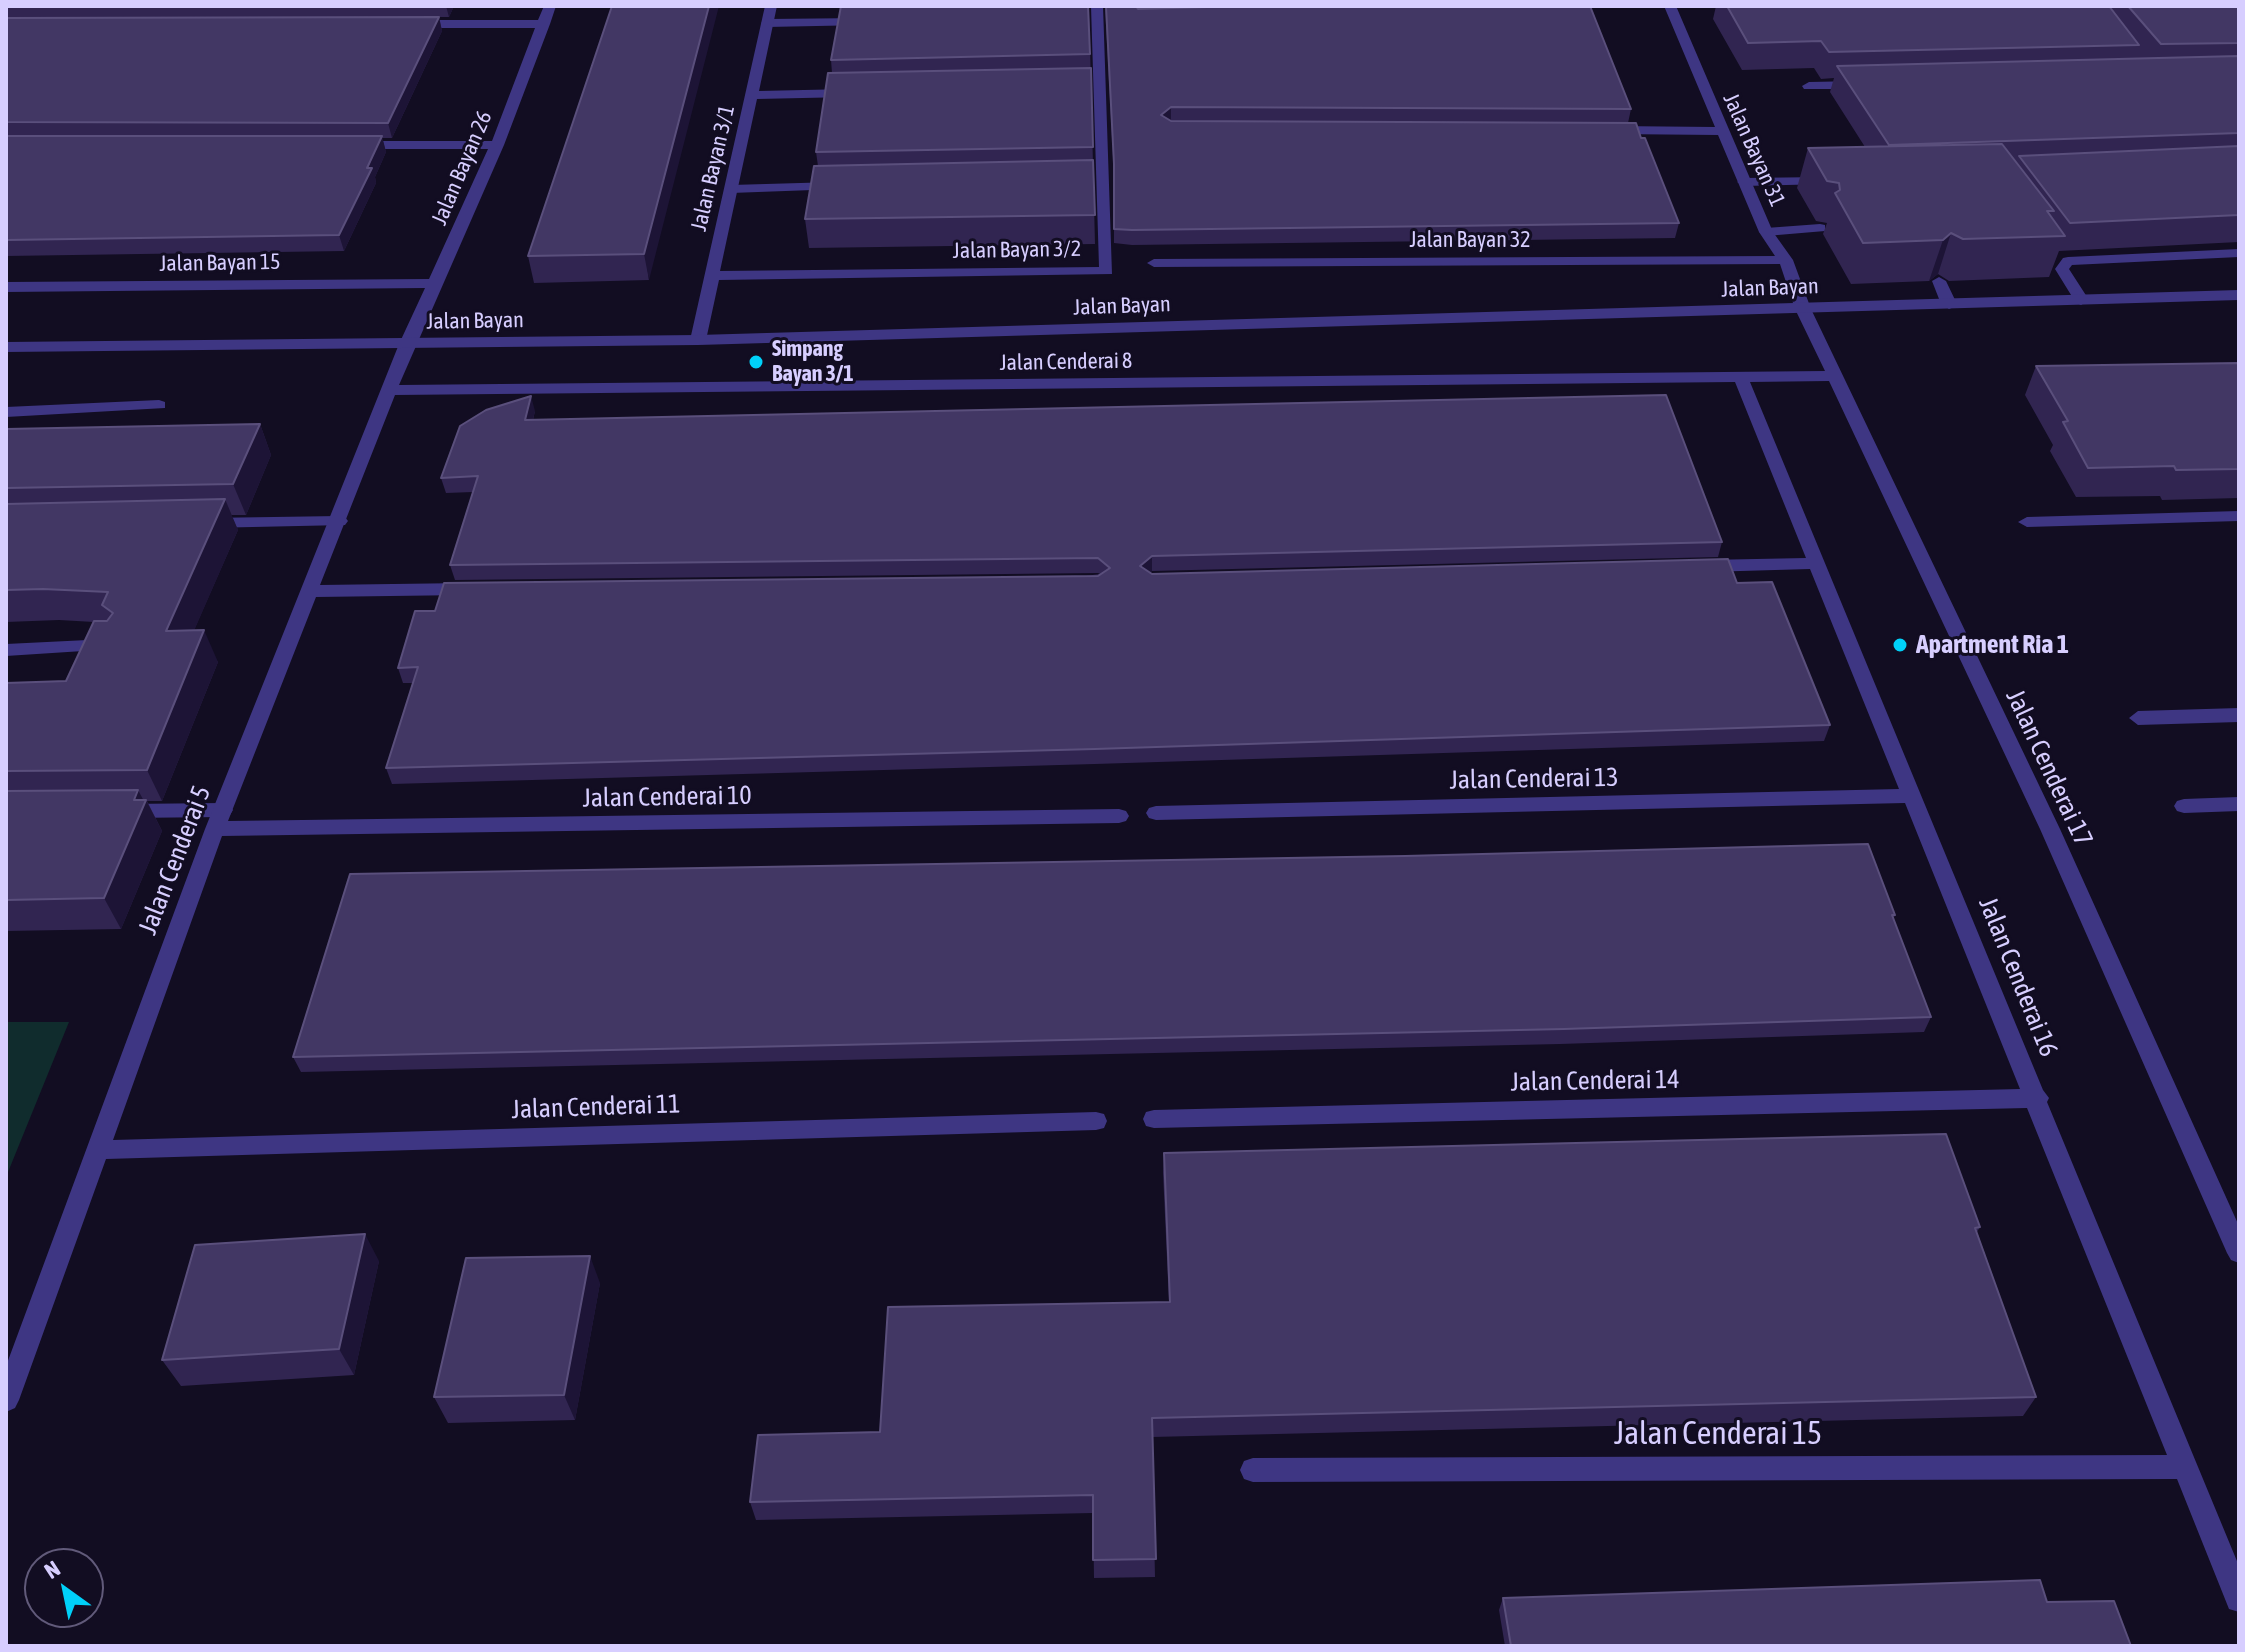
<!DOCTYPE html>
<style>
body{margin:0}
#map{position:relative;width:2245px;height:1652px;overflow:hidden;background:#120d22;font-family:"Asap Condensed",sans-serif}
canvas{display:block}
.frame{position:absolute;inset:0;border:8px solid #d7ceff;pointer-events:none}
.north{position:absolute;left:24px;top:1548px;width:80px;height:80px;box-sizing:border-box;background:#120d22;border:2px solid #615a7a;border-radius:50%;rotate:327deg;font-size:22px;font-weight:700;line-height:32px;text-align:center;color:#d7ceff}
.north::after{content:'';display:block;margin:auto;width:28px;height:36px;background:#00d1f9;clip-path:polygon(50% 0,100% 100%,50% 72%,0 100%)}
</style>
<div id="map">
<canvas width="2245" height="1652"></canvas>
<div class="frame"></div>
<div class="north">N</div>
</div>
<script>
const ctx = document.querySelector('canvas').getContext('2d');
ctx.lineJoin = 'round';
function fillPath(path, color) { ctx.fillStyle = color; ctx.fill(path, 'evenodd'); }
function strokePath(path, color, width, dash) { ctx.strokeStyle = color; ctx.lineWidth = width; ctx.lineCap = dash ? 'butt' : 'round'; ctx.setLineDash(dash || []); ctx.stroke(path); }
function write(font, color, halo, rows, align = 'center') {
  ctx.font = font + ' "Asap Condensed",sans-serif'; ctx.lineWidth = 6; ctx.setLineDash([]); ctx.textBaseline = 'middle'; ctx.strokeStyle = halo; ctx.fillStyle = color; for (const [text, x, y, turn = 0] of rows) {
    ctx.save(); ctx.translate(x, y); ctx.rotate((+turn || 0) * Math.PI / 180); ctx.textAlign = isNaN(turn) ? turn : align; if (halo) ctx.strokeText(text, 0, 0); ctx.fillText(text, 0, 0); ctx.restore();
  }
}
fillPath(new Path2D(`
 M 6,1022 L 69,1022 L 6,1177 Z`), '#102c2d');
fillPath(new Path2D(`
 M 863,18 L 869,22 L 867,25 L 767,27 L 761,23 L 767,19 Z
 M 1824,177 L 1829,178 L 1829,184 L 1744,186 L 1737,182 L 1744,178 Z
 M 835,182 L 840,183 L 840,189 L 731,193 L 724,189 L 731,185 Z
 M 1820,224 L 1825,225 L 1825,231 L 1766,236 L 1759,232 L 1766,228 Z
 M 1939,277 L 1946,281 L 1957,304 L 1954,307 L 1949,309 L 1941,304 L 1932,281 Z
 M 2239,511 L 2239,521 L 2027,527 L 2018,522 L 2027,517 Z
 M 339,516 L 345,517 L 348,521 L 345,525 L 207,528 L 198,523 L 207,518 Z
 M 2239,708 L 2239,722 L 2138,725 L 2129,718 L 2138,711 Z
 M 2239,797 L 2239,811 L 2184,813 L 2177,811 L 2174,806 L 2177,801 L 2184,799 Z
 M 223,803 L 230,805 L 233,810 L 230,815 L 223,817 L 126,818 L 119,816 L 116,811 L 119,806 L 126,804 Z`), '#3e3683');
fillPath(new Path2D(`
 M 544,6 L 556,6 L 550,24 L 504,145 L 399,385 L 1825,371 L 1795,309 L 1780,264 L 1154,267 L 1147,263 L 1154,259 L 1775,256 L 1759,232 L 1718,135 L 1613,134 L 1606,130 L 1613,126 L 1715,127 L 1664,6 L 1676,6 L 1773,232 L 1793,260 L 1811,309 L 2060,829 L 2239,1226 L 2239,1263 L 2231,1260 L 2227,1253 L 2040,829 L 1829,381 L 1750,382 L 2043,1090 L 2049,1098 L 2047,1102 L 2239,1566 L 2239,1612 L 2229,1609 L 2177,1479 L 1253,1482 L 1244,1479 L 1240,1470 L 1244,1461 L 1253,1458 L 2167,1455 L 2027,1108 L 1154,1128 L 1146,1126 L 1143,1119 L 1146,1112 L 1154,1110 L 2020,1089 L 1905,803 L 1156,820 L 1149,818 L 1146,813 L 1149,808 L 1156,806 L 1899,789 L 1810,569 L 1706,572 L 1697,566 L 1706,560 L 1806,558 L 1735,382 L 395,395 L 320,585 L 466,583 L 475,589 L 466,595 L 316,597 L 228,821 L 1119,809 L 1126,811 L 1129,816 L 1126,821 L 1119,823 L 222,836 L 113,1140 L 1096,1112 L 1104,1114 L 1107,1121 L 1104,1128 L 1096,1130 L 106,1159 L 19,1400 L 15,1408 L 6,1412 L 6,1366 L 205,829 L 399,344 L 425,288 L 6,292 L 6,282 L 429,279 L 488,149 L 358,149 L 351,145 L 358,141 L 492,141 L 535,28 L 414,28 L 408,24 L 414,20 L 538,20 Z
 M 765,6 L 777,6 L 759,91 L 849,89 L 856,93 L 849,97 L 757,99 L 720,271 L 1099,267 L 1091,6 L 1103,6 L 1112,274 L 719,280 L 706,340 L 703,343 L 693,343 L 690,340 Z
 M 1809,82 L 1859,81 L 1866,85 L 1859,89 L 1804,89 L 1802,86 Z
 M 2239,249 L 2239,257 L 2072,265 L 2069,269 L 2089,300 L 2081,305 L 2076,303 L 2055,269 L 2063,258 L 2068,257 Z
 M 159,400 L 165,402 L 165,408 L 6,417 L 6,407 Z
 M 108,639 L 117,645 L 114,649 L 6,656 L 6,644 Z`), '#3e3683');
fillPath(new Path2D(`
 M 2239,290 L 2239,300 L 698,345 L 6,352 L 6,342 L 698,335 Z`), '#3e3683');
fillPath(new Path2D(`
 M 6,6 L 454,6 L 449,17 L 439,17 L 442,31 L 392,138 L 382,138 L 386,152 L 375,177 L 376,183 L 344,251 L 6,256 Z
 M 612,6 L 649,280 L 534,283 L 528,256 Z
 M 1089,6 L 1095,244 L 809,248 L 805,219 L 818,166 L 816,152 L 832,73 L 831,60 Z
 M 1105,6 L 1590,6 L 1631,109 L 1628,123 L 1641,138 L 1679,223 L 1675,238 L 1132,245 L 1114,243 L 1114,177 Z
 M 1716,6 L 2239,6 L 2239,242 L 2059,251 L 2049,277 L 1949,281 L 1938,274 L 1929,281 L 1851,284 L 1823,234 L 1827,223 L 1816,221 L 1797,188 L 1808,148 L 1865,147 L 1830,92 L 1834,78 L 1821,79 L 1814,68 L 1742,70 L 1713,19 Z
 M 2239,363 L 2239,498 L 2162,500 L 2160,496 L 2076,497 L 2050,451 L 2053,445 L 2025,395 L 2036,366 Z
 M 535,411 L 533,420 L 1722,542 L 1718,557 L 1152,571 L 1150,572 L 1152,574 L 1737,583 L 1830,725 L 1824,741 L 1095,764 L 392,784 L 386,768 L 414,683 L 403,683 L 398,668 L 1100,574 L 1098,573 L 455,580 L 450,565 L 473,492 L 446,493 L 441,478 Z
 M 260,424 L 271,455 L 246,515 L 231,515 L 238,530 L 194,630 L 218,662 L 162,801 L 147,801 L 162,831 L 121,929 L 6,931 L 6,683 L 66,681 L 94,622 L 59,620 L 6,622 L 6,429 Z
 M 1895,915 L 1893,920 L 1931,1017 L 1924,1032 L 1560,1044 L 301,1072 L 293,1057 Z
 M 1164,1153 L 1980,1227 L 1977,1232 L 2036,1397 L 2023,1416 L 1152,1437 L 1155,1577 L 1094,1578 L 1093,1513 L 756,1520 L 750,1502 L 880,1432 L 1169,1302 L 1163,1173 Z
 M 379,1261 L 354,1375 L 181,1386 L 162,1360 Z
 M 600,1283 L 575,1420 L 448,1423 L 434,1397 Z
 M 1503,1598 L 2131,1646 L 1505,1646 L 1499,1610 Z`), '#312551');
fillPath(new Path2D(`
 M 446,6 L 454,6 L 449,17 Z
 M 709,6 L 719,6 L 649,280 L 644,254 Z
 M 439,17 L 442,31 L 392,138 L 388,123 Z
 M 1171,107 L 1171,121 L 1161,115 Z
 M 382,136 L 386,152 L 375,177 L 376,183 L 344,251 L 339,235 Z
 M 1951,233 L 1938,274 L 1929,281 L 1943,240 Z
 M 531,396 L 535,411 L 529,435 L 525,420 Z
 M 260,424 L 271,455 L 246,515 L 233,484 Z
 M 225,499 L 238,530 L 180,663 L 166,631 Z
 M 1152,556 L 1152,571 L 1140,581 L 1140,566 Z
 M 204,630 L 218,662 L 162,801 L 147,770 Z
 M 138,790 L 145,803 L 146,800 L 162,831 L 121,929 L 104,898 Z
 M 365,1234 L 379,1261 L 354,1375 L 339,1349 Z
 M 590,1256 L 600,1283 L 575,1420 L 564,1395 Z`), '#1d1436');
const building = new Path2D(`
 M 612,6 L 709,6 L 644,254 L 528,256 Z
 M 841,6 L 1088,6 L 1090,54 L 831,60 Z
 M 1106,6 L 1136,6 L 1138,9 L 1242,6 L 1590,6 L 1631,109 L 1171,107 L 1161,115 L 1171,121 L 1636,123 L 1641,138 L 1645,138 L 1679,223 L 1132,230 L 1114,229 L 1114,164 Z
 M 1727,6 L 2109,6 L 2139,45 L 1829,52 L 1821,41 L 1748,43 Z
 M 2128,6 L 2239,6 L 2239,43 L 2161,44 Z
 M 439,17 L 388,123 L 6,122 L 6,18 Z
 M 2239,56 L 2239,133 L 1889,145 L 1837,66 Z
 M 1091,68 L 1093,147 L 816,152 L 828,73 Z
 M 6,136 L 382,136 L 367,168 L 372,168 L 339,235 L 6,240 Z
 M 2002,144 L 2054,211 L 2047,211 L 2065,236 L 1963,239 L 1951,233 L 1943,240 L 1863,243 L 1835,193 L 1840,190 L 1839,183 L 1827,181 L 1808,148 Z
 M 2239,146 L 2239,215 L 2070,223 L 2019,156 Z
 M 1093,160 L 1095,215 L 805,219 L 814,166 Z
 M 2239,363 L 2239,469 L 2176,470 L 2174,466 L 2088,468 L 2063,422 L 2068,421 L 2036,366 Z
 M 1666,395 L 1722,542 L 1152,556 L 1140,566 L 1152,574 L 1728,559 L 1737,583 L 1772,582 L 1830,725 L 1095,749 L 386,768 L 418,667 L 398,668 L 415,611 L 435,611 L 444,583 L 1098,576 L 1110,568 L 1098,558 L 450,565 L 478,476 L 441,478 L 460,426 L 486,410 L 531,396 L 525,420 Z
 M 260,424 L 233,484 L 6,488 L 6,429 Z
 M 225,499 L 166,631 L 204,630 L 147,770 L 6,771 L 6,683 L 66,681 L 94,621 L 107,621 L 113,613 L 102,605 L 108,592 L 43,589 L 6,590 L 6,504 Z
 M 138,790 L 134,800 L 146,800 L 104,898 L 6,900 L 6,791 Z
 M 1868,844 L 1895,915 L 1892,915 L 1931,1017 L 1564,1029 L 293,1057 L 350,874 L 1405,856 Z
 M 1946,1134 L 1980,1227 L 1975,1228 L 2036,1397 L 1152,1418 L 1156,1559 L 1093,1560 L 1093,1495 L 750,1502 L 758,1435 L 880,1432 L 888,1307 L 1170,1302 L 1164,1153 Z
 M 365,1234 L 339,1349 L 162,1360 L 195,1245 Z
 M 590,1256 L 564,1395 L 434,1397 L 466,1258 Z
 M 2040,1580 L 2047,1602 L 2114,1601 L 2131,1646 L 1511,1646 L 1503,1598 Z`);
fillPath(building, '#423764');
strokePath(building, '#5a4f7c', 2);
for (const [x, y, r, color] of [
 [756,362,8,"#00d1f9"],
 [1900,645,8,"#00d1f9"]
]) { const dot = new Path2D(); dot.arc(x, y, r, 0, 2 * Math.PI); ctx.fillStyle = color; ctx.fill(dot); strokePath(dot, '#120d22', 3); }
write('22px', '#d7ceff', '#120d22', [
 ["Jalan Bayan 31",1754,150,66],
 ["Jalan Bayan 26",462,168,-67],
 ["Jalan Bayan 3/1",713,168,-77],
 ["Jalan Bayan 32",1470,240],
 ["Jalan Bayan 3/2",1017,250,-1],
 ["Jalan Bayan 15",220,263,-1],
 ["Jalan Bayan",1770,288,-2],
 ["Jalan Bayan",1122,306,-2],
 ["Jalan Bayan",475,321,-1],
 ["Jalan Cenderai 8",1066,362,-1]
]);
write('bold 22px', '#d7ceff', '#120d22', [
 ["Simpang",772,349],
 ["Bayan 3/1",772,374]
], 'left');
write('bold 26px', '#d7ceff', '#120d22', [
 ["Apartment Ria 1",1916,645]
], 'left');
write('26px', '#d7ceff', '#120d22', [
 ["Jalan Cenderai 17",2049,768,65],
 ["Jalan Cenderai 13",1534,779,-1],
 ["Jalan Cenderai 10",667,797,-1],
 ["Jalan Cenderai 5",175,860,-69],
 ["Jalan Cenderai 16",2018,977,68],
 ["Jalan Cenderai 14",1595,1081,-1],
 ["Jalan Cenderai 11",596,1107,-2]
]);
write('32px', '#d7ceff', '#120d22', [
 ["Jalan Cenderai 15",1718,1434]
]);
</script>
